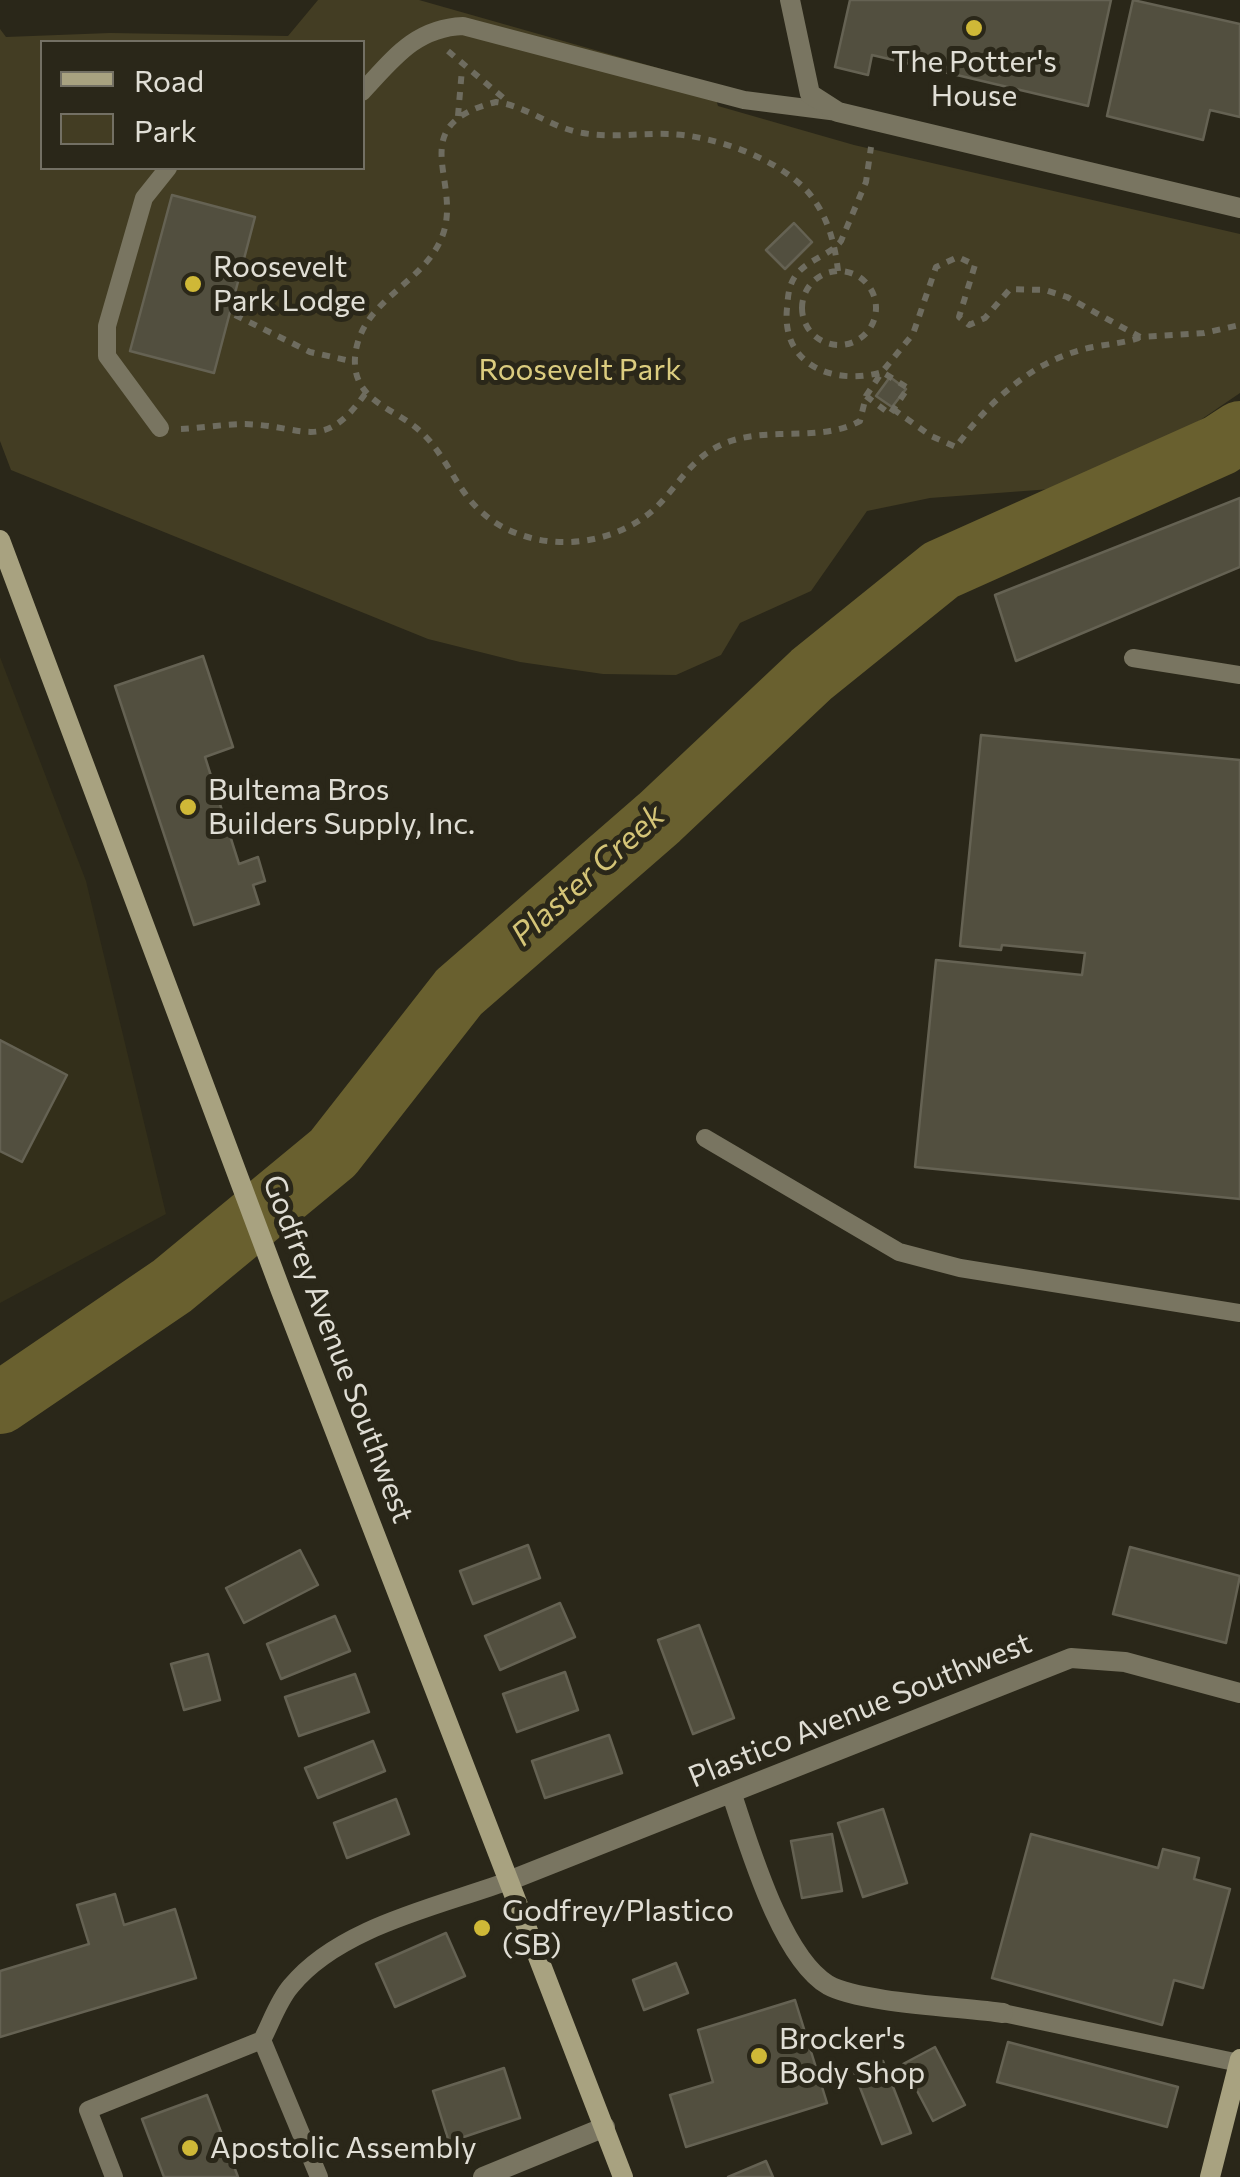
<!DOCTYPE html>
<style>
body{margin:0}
#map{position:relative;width:1240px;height:2177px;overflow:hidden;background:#2a2719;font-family:Commissioner,sans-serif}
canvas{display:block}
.legend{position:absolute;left:40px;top:40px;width:325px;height:130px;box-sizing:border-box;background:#2a2719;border:2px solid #737064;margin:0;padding:12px 18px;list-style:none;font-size:30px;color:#e0ded5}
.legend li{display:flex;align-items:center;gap:20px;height:50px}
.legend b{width:50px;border:2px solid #737064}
</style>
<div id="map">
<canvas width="1240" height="2177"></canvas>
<ul class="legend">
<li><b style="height:12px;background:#a8a280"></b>Road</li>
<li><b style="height:28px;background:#433d23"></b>Park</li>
</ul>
</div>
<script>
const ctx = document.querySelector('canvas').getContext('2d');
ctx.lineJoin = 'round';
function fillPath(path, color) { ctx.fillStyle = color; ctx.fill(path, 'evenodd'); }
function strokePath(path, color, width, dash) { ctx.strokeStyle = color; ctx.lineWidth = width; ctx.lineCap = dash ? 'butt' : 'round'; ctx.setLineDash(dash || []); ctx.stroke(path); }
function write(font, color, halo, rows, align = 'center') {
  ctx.font = font + ' Commissioner,sans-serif'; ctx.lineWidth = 10; ctx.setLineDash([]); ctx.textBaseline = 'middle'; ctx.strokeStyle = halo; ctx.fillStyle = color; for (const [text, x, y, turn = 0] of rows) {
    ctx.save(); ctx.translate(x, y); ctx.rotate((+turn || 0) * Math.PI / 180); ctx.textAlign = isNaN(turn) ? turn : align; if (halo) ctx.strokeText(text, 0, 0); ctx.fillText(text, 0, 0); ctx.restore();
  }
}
fillPath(new Path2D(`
 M 0,657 L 86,881 L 166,1214 L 0,1303 Z`), '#332f1a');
fillPath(new Path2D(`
 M 318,0 L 419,0 L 711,83 L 718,106 L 854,145 L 1240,234 L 1240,393 L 1105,485 L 930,498 L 867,511 L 811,591 L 740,623 L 721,655 L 676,675 L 603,674 L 520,662 L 428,639 L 11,470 L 0,441 L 0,29 L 6,37 L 110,33 L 288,36 ZM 42,42 L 362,42 L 362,168 L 42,168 Z`), '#433d23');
strokePath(new Path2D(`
 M 0,1403 L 172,1286 L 333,1153 L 459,992 L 659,818 L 812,674 L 941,570 L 1220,445 L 1240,432`), '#69602f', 62);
const building = new Path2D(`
 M 850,0 L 1111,0 L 1088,106 L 872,55 L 868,75 L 835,67 Z
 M 1133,0 L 1240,24 L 1240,117 L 1210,110 L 1203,140 L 1107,116 Z
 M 172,195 L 255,217 L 214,373 L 130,351 Z
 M 794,223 L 812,242 L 785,269 L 766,250 Z
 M 890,377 L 906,389 L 892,407 L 876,396 Z
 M 1240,498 L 1240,567 L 1016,661 L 995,595 Z
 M 203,656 L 233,747 L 205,757 L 239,864 L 258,857 L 265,881 L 253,885 L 259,904 L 194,925 L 115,686 Z
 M 981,735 L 1240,760 L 1240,1199 L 915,1167 L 936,960 L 1082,975 L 1085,953 L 1002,945 L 1001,950 L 960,946 Z
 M 0,1040 L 67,1075 L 22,1162 L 0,1151 Z
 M 528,1545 L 540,1578 L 473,1604 L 460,1571 Z
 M 1130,1547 L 1240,1576 L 1226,1643 L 1113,1614 Z
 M 300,1550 L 318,1585 L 244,1623 L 226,1588 Z
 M 560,1603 L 575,1637 L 500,1670 L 485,1636 Z
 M 335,1616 L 350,1651 L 281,1679 L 267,1644 Z
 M 699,1625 L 734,1718 L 693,1734 L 658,1640 Z
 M 208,1654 L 220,1700 L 184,1710 L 171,1664 Z
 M 565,1672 L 578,1710 L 517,1732 L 503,1694 Z
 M 355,1674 L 369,1712 L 299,1736 L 285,1697 Z
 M 609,1735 L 622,1773 L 545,1798 L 532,1761 Z
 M 373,1741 L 385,1771 L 318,1798 L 305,1768 Z
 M 396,1799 L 409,1834 L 347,1858 L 334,1823 Z
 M 883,1809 L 907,1883 L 863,1897 L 838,1823 Z
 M 832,1834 L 842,1891 L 802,1898 L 791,1841 Z
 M 1031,1834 L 1158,1868 L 1163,1849 L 1199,1858 L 1194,1879 L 1230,1889 L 1203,1988 L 1174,1980 L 1162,2025 L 992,1978 Z
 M 115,1894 L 124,1925 L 175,1909 L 196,1978 L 0,2037 L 0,1971 L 89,1944 L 77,1905 Z
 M 446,1933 L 465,1976 L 395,2007 L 376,1964 Z
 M 676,1963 L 688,1993 L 644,2010 L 633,1980 Z
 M 795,2000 L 827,2103 L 686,2147 L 670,2095 L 713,2082 L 698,2030 Z
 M 1008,2042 L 1178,2087 L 1167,2127 L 997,2082 Z
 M 935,2047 L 965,2105 L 933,2121 L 903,2064 Z
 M 883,2061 L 911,2133 L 882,2144 L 854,2072 Z
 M 504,2068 L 520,2118 L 449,2142 L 433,2091 Z
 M 207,2095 L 238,2177 L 164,2177 L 142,2119 Z
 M 766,2161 L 773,2177 L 728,2177 Z`);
fillPath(building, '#524f3f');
strokePath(building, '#656253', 2.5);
strokePath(new Path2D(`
 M 448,51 L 507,101
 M 458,116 L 462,69
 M 838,271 C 835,243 827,214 808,192 C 778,158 712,135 668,134 C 639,133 612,138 583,133 C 551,128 527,106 496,102 C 401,126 464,181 442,237 C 423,285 360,300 355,357 C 352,402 396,408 421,432 C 442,451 452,478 470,500 C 512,551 591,554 643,518 C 670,500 684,466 713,449 C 759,422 816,445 860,421 L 866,396 L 882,372 C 835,386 781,366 787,308 C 788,298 788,288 794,278 C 806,259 830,256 841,241 L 866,182 L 871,147
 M802 308a37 37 0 1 1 74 0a37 37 0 1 1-74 0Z
 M 235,315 L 310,352 L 355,362
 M 866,396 L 890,414 L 908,388 L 882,372 L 913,334 L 936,267 L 958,257 L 975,265 L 959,317 L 969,325 L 985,318 L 1010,289 L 1045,290 L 1067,297 L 1140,337 L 1204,333 L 1240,325
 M 893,409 L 931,436 L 956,447 C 990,400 1034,359 1093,347 C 1109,344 1124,343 1139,338
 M 181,429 C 202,428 225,424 245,424 C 306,426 323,453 365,394`), '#6e6c5f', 6, [8, 8]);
strokePath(new Path2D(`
 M 362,92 C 393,59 415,28 463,26 L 744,100 L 838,112
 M 160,428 L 107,356 L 107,326 L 144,198 L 168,168
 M 1133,658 L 1240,675
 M 705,1138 L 899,1252 L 960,1268 L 1240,1313
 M 1003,2013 L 1239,2063
 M 262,2040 C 271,2023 278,2001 291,1986 C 340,1926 441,1906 511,1880
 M 114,2177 L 88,2110 L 262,2040 L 319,2177`), '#797561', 18);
strokePath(new Path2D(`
 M 790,0 L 810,94 L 838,112 L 1240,208
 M 732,1795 C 749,1845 781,1957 828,1985 C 860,2003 963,2007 1003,2013
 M 511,1880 L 1071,1658 L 1125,1662 L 1240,1693
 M 483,2177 L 605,2127`), '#797561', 20);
strokePath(new Path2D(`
 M 0,540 L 281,1291 L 623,2177
 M 1210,2177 L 1240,2059`), '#a8a280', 20);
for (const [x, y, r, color] of [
 [974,28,10,"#cfb837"],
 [193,284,10,"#cfb837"],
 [188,807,10,"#cfb837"],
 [482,1928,10,"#cfb837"],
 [759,2056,10,"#cfb837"],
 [190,2148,10,"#cfb837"]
]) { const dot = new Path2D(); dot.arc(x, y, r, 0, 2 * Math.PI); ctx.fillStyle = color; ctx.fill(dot); strokePath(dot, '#2a2719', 4); }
write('30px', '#e0ded5', '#2a2719', [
 ["The Potter's",974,62,"center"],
 ["House",974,96,"center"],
 ["Roosevelt",213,267],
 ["Park Lodge",213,301],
 ["Bultema Bros",208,790],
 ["Builders Supply, Inc.",208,824],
 ["Godfrey/Plastico",502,1911],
 ["(SB)",502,1945],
 ["Brocker's",779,2039],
 ["Body Shop",779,2073],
 ["Apostolic Assembly",210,2148]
], 'left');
write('30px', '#dbcc7f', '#2a2719', [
 ["Roosevelt Park",580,370]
]);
write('30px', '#e0ded5', '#2a2719', [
 ["Godfrey Avenue Southwest",338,1349,69],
 ["Plastico Avenue Southwest",860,1710,-22]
]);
write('italic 32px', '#d4c477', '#2a2719', [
 ["Plaster Creek",588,875,-42]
]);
</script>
